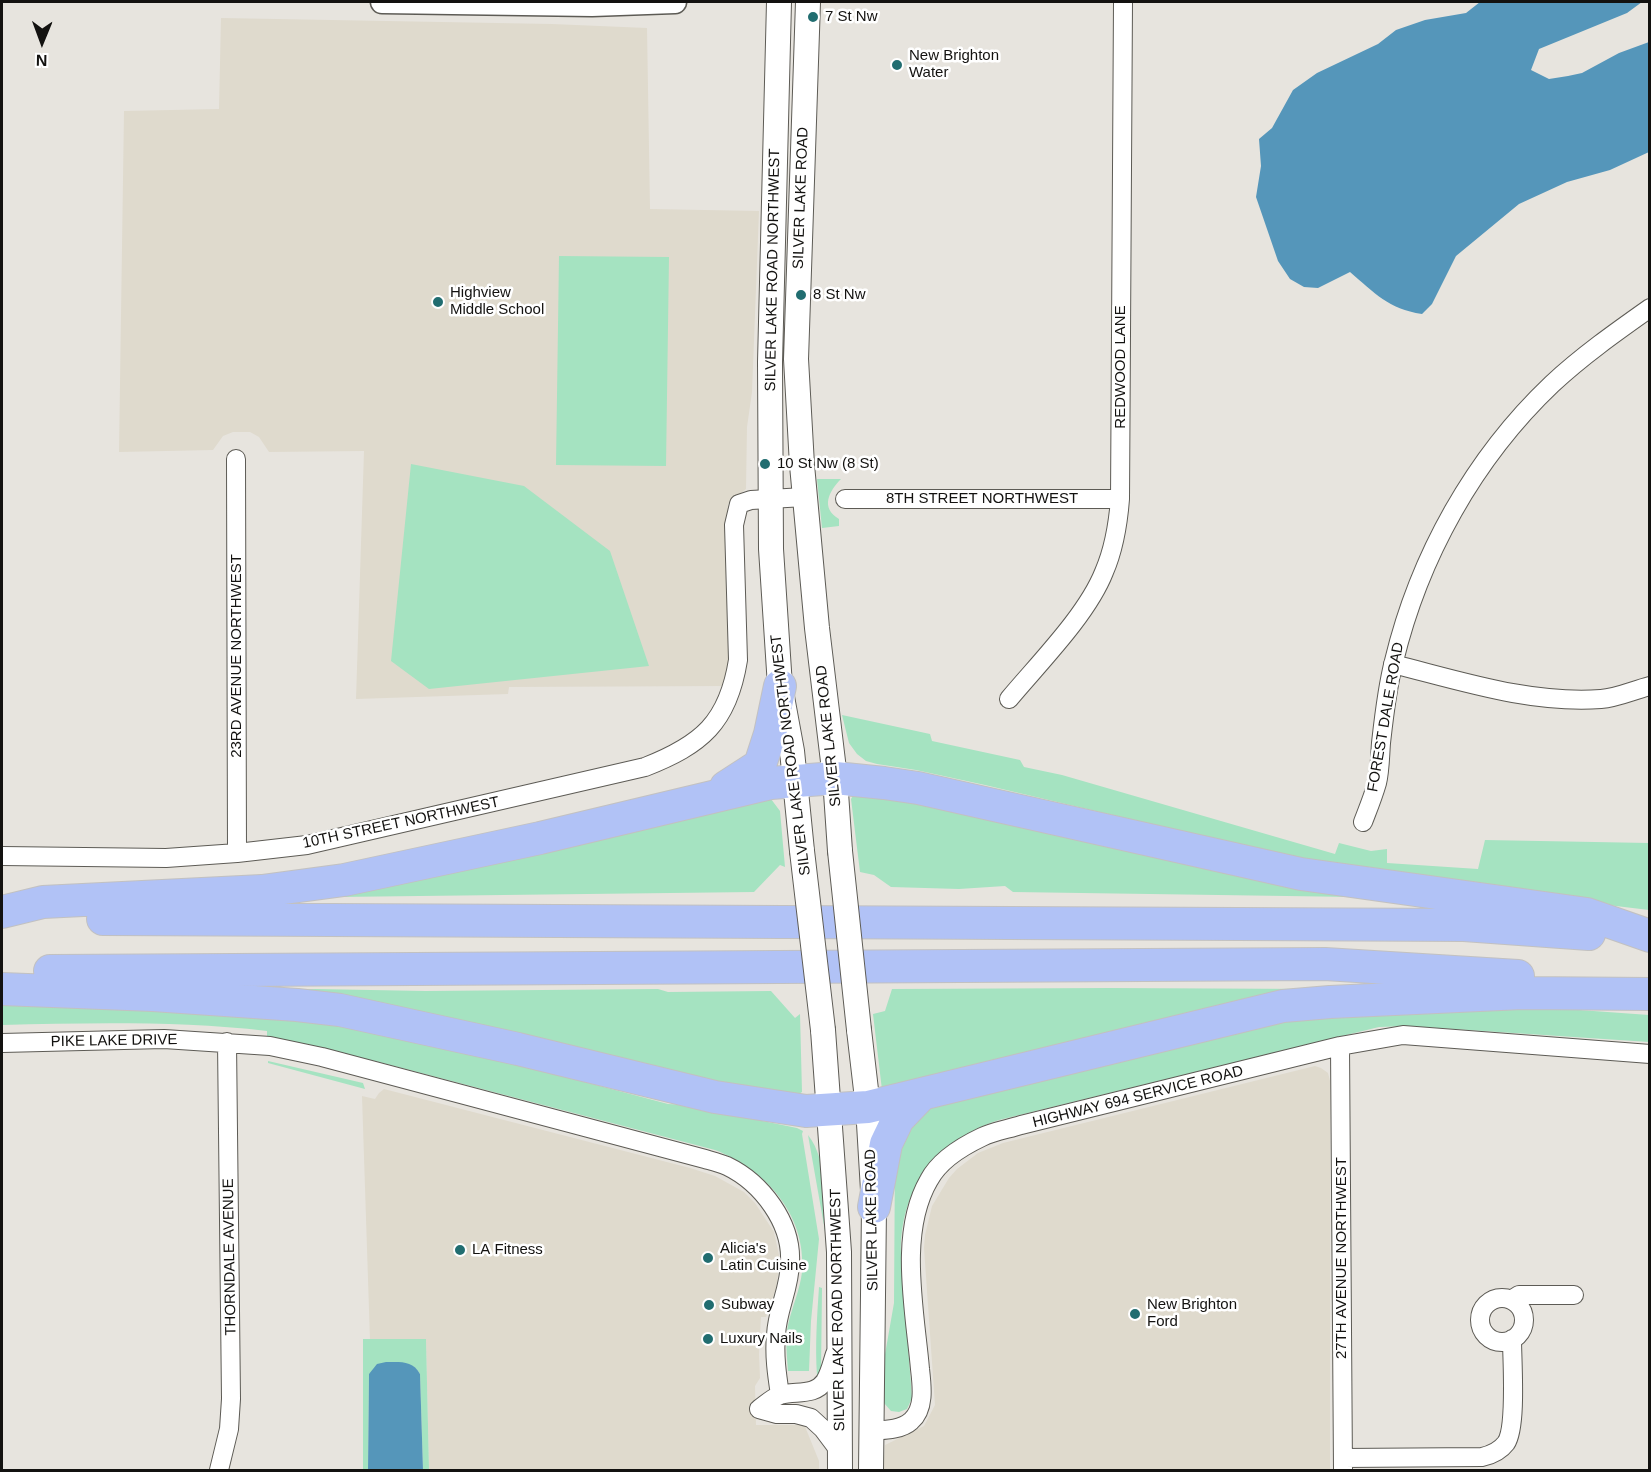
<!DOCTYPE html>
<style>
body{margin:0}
#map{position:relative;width:1651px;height:1472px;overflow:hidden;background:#e7e4de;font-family:Arial,sans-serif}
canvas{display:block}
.frame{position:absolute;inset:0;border:3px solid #131210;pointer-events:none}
.north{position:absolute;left:12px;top:12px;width:60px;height:60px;-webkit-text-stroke:4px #fff;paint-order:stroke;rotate:181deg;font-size:16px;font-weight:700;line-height:24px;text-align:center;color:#131210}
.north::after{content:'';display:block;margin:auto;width:21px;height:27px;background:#131210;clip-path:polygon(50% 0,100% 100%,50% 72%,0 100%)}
</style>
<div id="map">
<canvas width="1651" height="1472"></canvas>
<div class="frame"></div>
<div class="north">N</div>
</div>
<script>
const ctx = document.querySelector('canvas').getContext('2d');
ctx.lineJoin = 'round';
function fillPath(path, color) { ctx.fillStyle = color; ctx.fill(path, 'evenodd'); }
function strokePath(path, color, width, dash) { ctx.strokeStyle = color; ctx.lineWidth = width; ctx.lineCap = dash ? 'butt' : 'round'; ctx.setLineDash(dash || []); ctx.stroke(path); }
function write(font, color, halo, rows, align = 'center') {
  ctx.font = font + ' Arial,sans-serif'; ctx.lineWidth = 5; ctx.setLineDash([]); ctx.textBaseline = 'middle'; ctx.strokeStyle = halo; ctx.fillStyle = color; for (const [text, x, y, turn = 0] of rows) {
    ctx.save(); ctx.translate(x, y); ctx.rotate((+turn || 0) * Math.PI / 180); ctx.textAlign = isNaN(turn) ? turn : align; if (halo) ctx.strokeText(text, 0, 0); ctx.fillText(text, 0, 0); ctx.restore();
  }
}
fillPath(new Path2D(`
 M 221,18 L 552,24 L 647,28 L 650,209 L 759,211 L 752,392 L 747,427 L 746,489 L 728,504 L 731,660 L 726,686 L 509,687 L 508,694 L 356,699 L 364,451 L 269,452 L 259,437 L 250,432 L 233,432 L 223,436 L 213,450 L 119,452 L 124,111 L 219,109 Z
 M 1315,1066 L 1321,1068 L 1328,1073 L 1330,1081 L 1330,1470 L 883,1470 L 885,1445 L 924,1426 L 935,1405 L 924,1248 L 925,1235 L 932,1206 L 949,1178 L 957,1169 L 978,1153 L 1003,1143 Z
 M 384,1089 L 690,1168 L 715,1176 L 744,1192 L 755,1203 L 774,1232 L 780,1260 L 776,1288 L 766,1317 L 761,1317 L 759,1354 L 760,1378 L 755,1386 L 756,1425 L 806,1425 L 806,1429 L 819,1461 L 819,1470 L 429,1470 L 426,1339 L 370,1340 L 362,1096 L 375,1099 L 379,1093 Z`), '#dfdacd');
fillPath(new Path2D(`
 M 559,256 L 669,257 L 666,466 L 556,465 Z
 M 411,464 L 524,486 L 610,551 L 649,666 L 429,689 L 391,661 Z
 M 817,479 L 841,479 C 829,491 820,508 839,519 L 839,526 L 822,528 Z
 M 842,715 L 930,734 L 932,741 L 1020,760 L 1024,767 L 1062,775 L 1335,854 L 1339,843 L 1371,851 L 1387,849 L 1387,863 L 1478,869 L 1485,840 L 1649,843 L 1649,910 L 1376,877 L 985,785 L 916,770 L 877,764 L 866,761 L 857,754 L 849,743 Z
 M 854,794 L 890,798 L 1355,897 L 1013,892 L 1005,886 L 959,889 L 891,887 L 874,875 L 860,872 L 851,799 Z
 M 771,799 L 780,811 L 785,867 L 780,865 L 754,892 L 336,897 L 335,889 Z
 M 1108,988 L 1318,989 L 882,1090 L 873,1014 L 885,1011 L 892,989 Z
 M 315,989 L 426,991 L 658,989 L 668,992 L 771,991 L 795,1018 L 800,1014 L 802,1092 L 799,1094 L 754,1091 L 288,990 Z
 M 2,997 L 295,1012 L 532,1068 L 668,1104 L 685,1105 L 797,1128 L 803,1131 L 802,1134 L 819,1239 L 811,1321 L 809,1371 L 788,1371 C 787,1356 785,1340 788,1325 C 792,1307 800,1290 802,1272 C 807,1215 765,1169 715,1150 L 379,1062 L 267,1037 L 267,1031 C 179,1021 90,1023 2,1025 Z
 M 1510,1005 L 1649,1015 L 1649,1042 L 1408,1026 L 1379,1027 L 999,1120 C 937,1140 900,1188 901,1253 L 912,1398 L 907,1409 L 899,1412 L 891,1411 L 884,1403 L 884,1360 L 894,1303 L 895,1152 L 923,1109 L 1033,1083 L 1283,1019 Z
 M 268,1061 L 363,1083 L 365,1089 L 268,1063 Z
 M 808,1135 C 828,1160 826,1207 827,1237 L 826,1237 Z
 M 819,1287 L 822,1288 L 821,1372 L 819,1378 L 817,1375 C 815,1346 817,1317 819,1287 Z
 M 363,1339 L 426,1339 L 429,1470 L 423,1470 L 420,1374 C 409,1354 385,1369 369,1374 L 368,1470 L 363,1470 Z`), '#a5e3c1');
fillPath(new Path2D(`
 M 1480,2 L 1642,2 L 1627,13 L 1539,49 L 1531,70 L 1549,79 L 1568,76 L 1582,73 L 1619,53 L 1649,42 L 1649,152 L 1610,170 L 1567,182 L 1519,204 L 1456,256 L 1432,304 L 1422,314 C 1388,309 1375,293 1350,272 L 1318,288 L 1304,287 L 1290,279 L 1278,261 L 1256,197 L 1261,166 L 1259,139 L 1272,128 L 1293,90 L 1317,73 L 1378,44 L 1396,30 L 1425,20 L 1466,13 Z
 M 386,1362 C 399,1362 413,1360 420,1374 L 423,1470 L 368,1470 L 369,1374 L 377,1364 Z`), '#5596ba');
const minor = new Path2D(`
 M 236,459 L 237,853
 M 845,499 L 1120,499
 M 1393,664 C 1461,681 1530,704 1601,699 C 1617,698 1634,690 1650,686
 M 1009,699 C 1039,663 1087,615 1104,572 C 1114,549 1118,525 1120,499 L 1123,2
 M 1363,822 C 1368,809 1373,797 1377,783 C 1380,771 1380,756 1381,743 C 1384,716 1387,688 1394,661 C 1419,557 1474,458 1552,384 C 1582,356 1616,332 1650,308
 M 2,856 L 166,858 L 237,853 L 307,845 L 645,767 C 701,745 728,723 738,660 L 734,525 L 739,504 L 751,500 L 805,497
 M 2,1043 L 164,1039 L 270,1046 L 322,1057 L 705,1159 C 712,1161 720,1163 727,1166 C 762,1183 792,1223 790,1262 C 790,1288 777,1310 776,1335 C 774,1355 777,1375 780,1395
 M 1340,1046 L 1343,1470
 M1480 1320a22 22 0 1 1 44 0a22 22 0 1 1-44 0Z
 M 1511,1300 L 1519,1295 L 1574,1295
 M 759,1409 C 766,1404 772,1398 780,1395 C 795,1390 814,1397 825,1381 C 830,1373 832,1363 835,1354
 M 759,1409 L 777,1414 L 796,1414 L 811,1418 L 823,1429 L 841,1453
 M 871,1431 C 884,1430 901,1430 911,1421 C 925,1409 922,1386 920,1369 C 915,1311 898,1233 929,1180 C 939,1161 963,1146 982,1137 C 994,1131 1009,1129 1021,1125 L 1340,1046 L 1403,1035 L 1650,1054
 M 1343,1458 L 1482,1457 C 1491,1455 1500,1451 1506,1443 C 1517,1427 1512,1361 1512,1339
 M 219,1470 L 229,1429 L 231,1399 L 227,1042`);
const tertiary = new Path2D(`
 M 382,2 L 592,5 L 675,2`);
const secondary = new Path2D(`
 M 779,2 L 770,362 L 771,549 L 780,686 L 792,751 L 802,851
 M 808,2 L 796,359 L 802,465 L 817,628 L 835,778 L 840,851
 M 823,1030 L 839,1252 L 840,1470
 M 859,1030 L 868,1107 L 874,1207 L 871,1470`);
const motorway = new Path2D(`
 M 726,787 L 760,765 L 770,734 L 780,686
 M 2,912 L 43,902 L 262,891 L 344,880 L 540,838 L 771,783 L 835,778 L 884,783 L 918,788 L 1301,874 L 1587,914 L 1650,936
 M 103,919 L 1464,925 L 1589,934
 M 50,971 L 1325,964 L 1518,976
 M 2,989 L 153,995 L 297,1005 L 340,1010 L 518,1049 L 715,1097 L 806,1111 L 868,1107 L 1283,1006 L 1330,1002 L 1522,993 L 1650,994
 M 874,1207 L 886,1144 L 898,1119 L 922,1094`);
strokePath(minor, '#5d5b55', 20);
strokePath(tertiary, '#5d5b55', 25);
strokePath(secondary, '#5d5b55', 26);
strokePath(motorway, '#c2c1c1', 34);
strokePath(minor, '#fff', 18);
strokePath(tertiary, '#fff', 22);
strokePath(secondary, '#fff', 24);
strokePath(motorway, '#b1c2f6', 32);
const secondaryBridge = new Path2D(`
 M 802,851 L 823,1030
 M 840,851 L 859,1030`);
strokePath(secondaryBridge, '#5d5b55', 26, []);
strokePath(secondaryBridge, '#fff', 24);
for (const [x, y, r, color] of [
 [813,17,6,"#216d70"],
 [897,65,6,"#216d70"],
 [801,295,6,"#216d70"],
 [438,302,6,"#216d70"],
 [765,464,6,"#216d70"],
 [460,1250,6,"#216d70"],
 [708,1258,6,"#216d70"],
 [709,1305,6,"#216d70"],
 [1135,1314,6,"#216d70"],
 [708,1339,6,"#216d70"]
]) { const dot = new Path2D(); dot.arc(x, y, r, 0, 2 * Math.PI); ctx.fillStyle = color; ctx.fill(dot); strokePath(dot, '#fff', 2); }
write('15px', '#131210', '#fff', [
 ["7 St Nw",825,17],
 ["New Brighton",909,56],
 ["Water",909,73],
 ["Highview",450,293],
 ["Middle School",450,310],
 ["8 St Nw",813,295],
 ["10 St Nw (8 St)",777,464],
 ["Alicia's",720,1249],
 ["Latin Cuisine",720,1266],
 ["LA Fitness",472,1250],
 ["Subway",721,1305],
 ["New Brighton",1147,1305],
 ["Ford",1147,1322],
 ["Luxury Nails",720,1339]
], 'left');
write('15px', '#131210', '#fff', [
 ["SILVER LAKE ROAD",801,198,-88],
 ["SILVER LAKE ROAD NORTHWEST",773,270,-89],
 ["REDWOOD LANE",1121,367,-90],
 ["8TH STREET NORTHWEST",982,499],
 ["23RD AVENUE NORTHWEST",237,656,-90],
 ["FOREST DALE ROAD",1386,717,-80],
 ["SILVER LAKE ROAD",829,736,-96],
 ["SILVER LAKE ROAD NORTHWEST",791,755,-97],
 ["10TH STREET NORTHWEST",401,823,-12],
 ["PIKE LAKE DRIVE",114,1041,-1],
 ["HIGHWAY 694 SERVICE ROAD",1138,1097,-14],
 ["SILVER LAKE ROAD",872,1220,-91],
 ["THORNDALE AVENUE",230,1257,-91],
 ["27TH AVENUE NORTHWEST",1342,1258,-90],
 ["SILVER LAKE ROAD NORTHWEST",838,1310,-91]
]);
</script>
